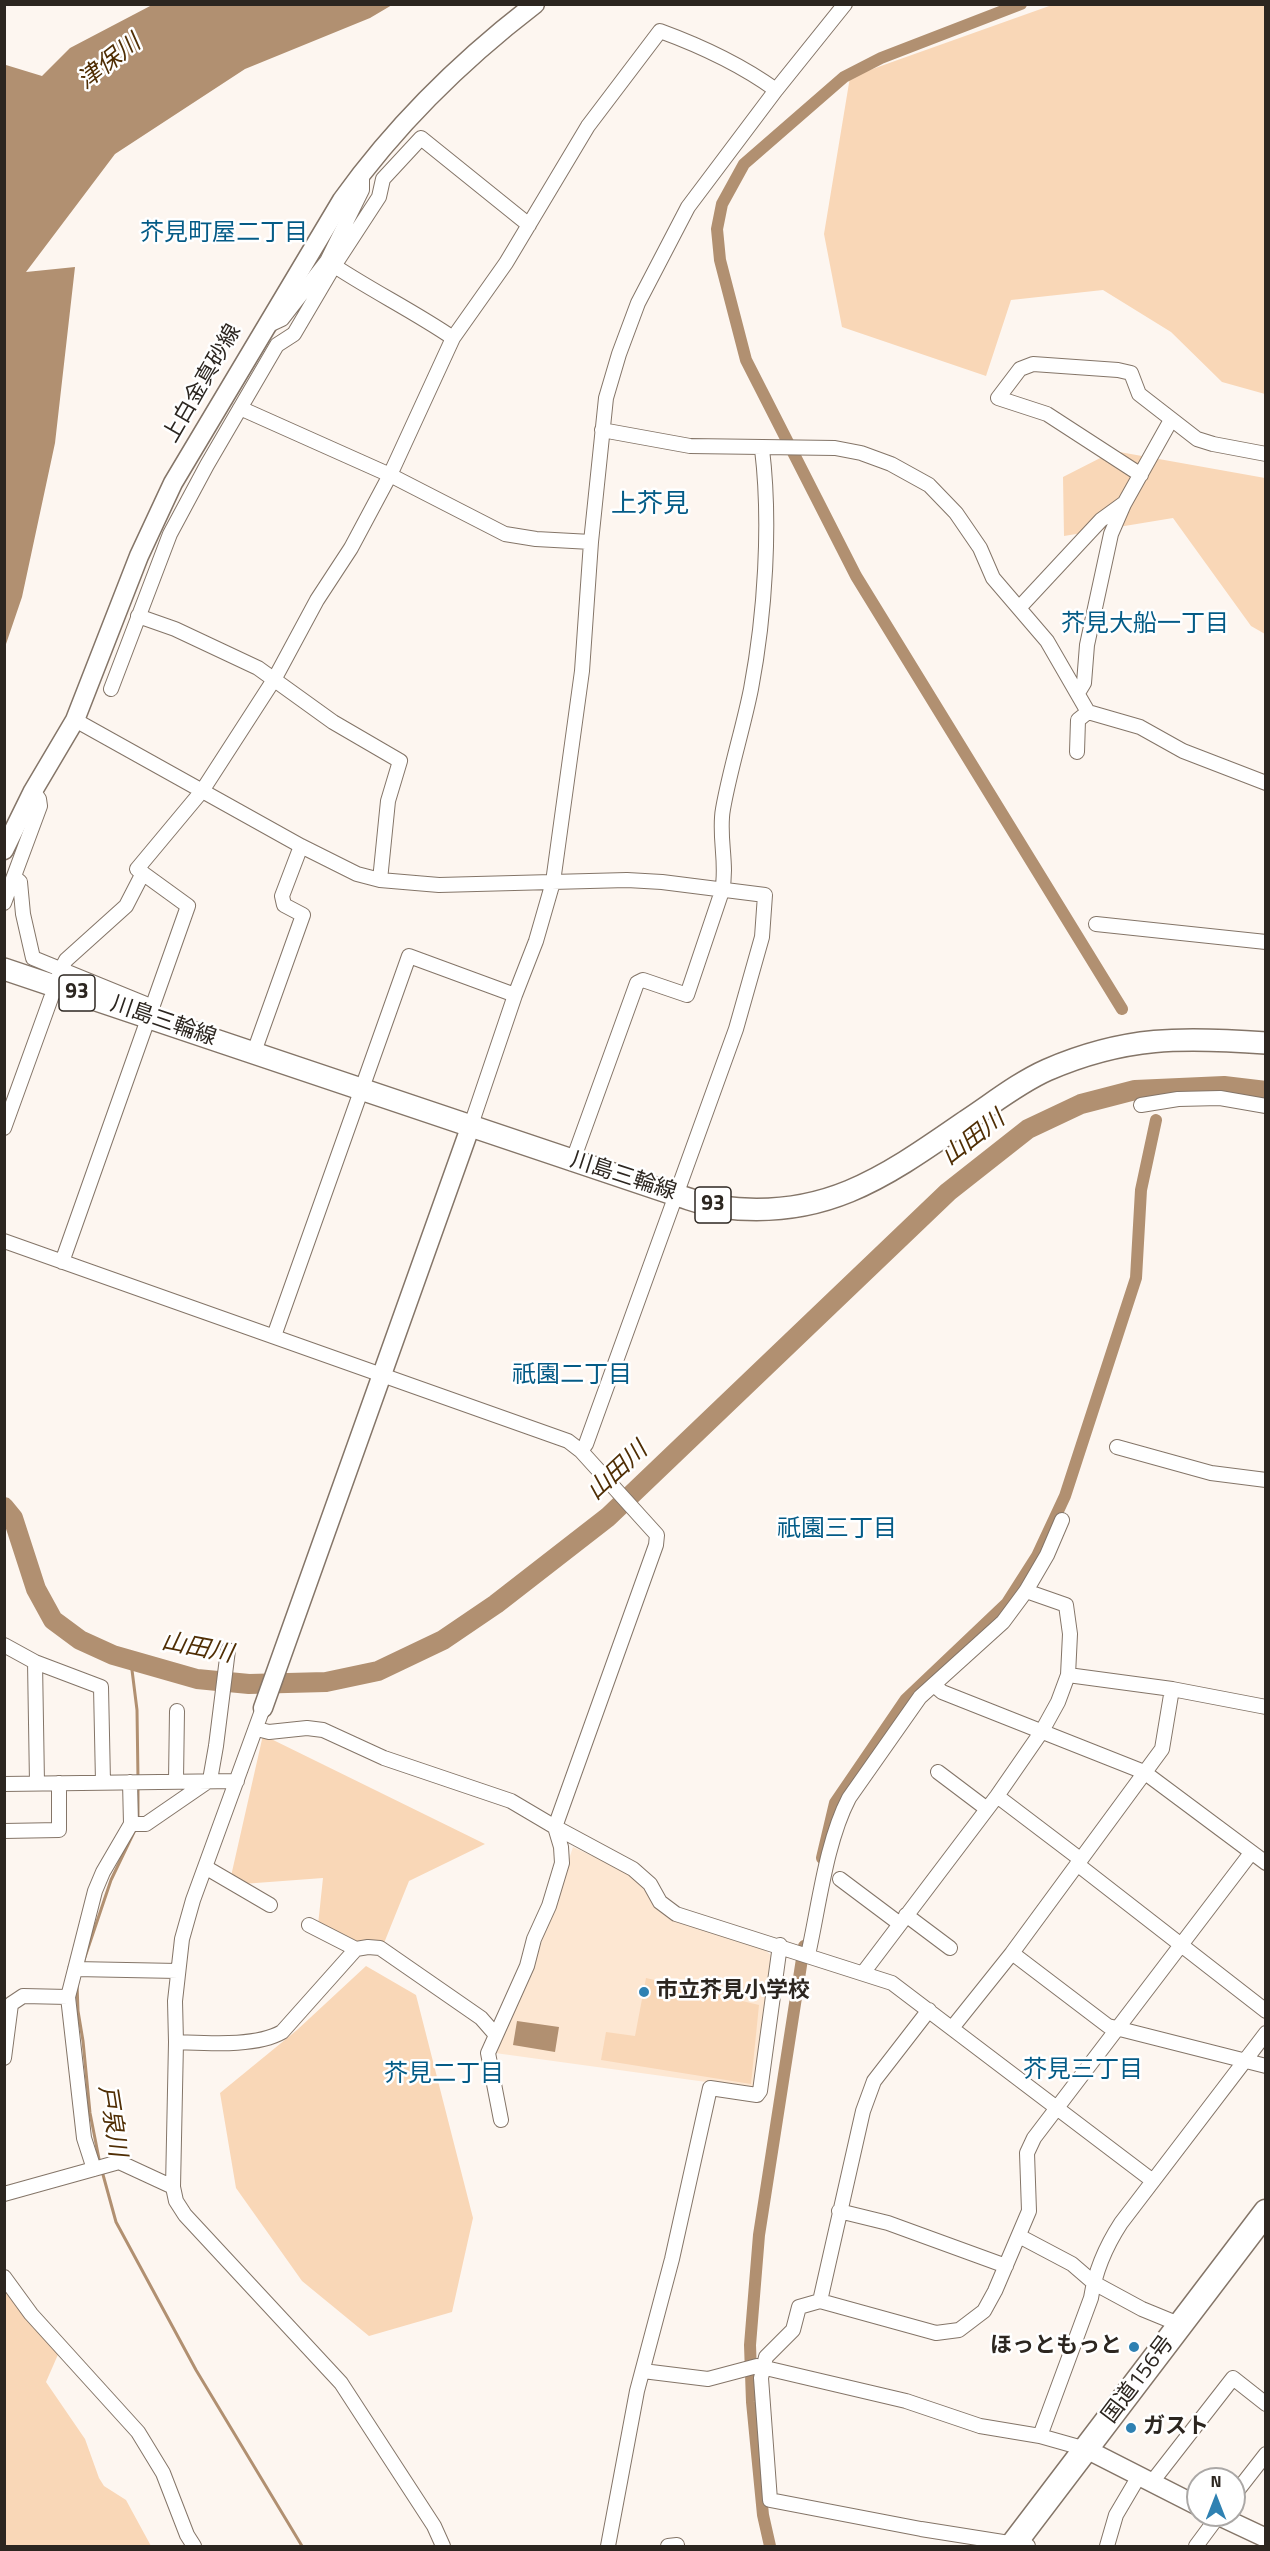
<!DOCTYPE html>
<meta charset="utf-8">
<style>
body{margin:0}
#map{position:relative;width:1270px;height:2551px;overflow:hidden;background:#fdf6f0;font-family:"Titillium Web",sans-serif}
canvas{display:block}
.frame{position:absolute;inset:0;border:6px solid #2c2620;pointer-events:none}
.north{position:absolute;left:1186px;top:2467px;width:60px;height:60px;box-sizing:border-box;background:#fff;border:2px solid #aba8a6;border-radius:50%;rotate:0deg;font-size:16px;font-weight:700;line-height:24px;text-align:center;color:#2c2620}
.north::after{content:'';display:block;margin:auto;width:21px;height:27px;background:#2f81b2;clip-path:polygon(50% 0,100% 100%,50% 72%,0 100%)}
</style>
<div id="map">
<canvas width="1270" height="2551"></canvas>
<div class="frame"></div>
<div class="north">N</div>
</div>
<script>
const ctx = document.querySelector('canvas').getContext('2d');
ctx.lineJoin = 'round';
function fillPath(path, color) { ctx.fillStyle = color; ctx.fill(path, 'evenodd'); }
function strokePath(path, color, width, dash) { ctx.strokeStyle = color; ctx.lineWidth = width; ctx.lineCap = dash ? 'butt' : 'round'; ctx.setLineDash(dash || []); ctx.stroke(path); }
function write(font, color, halo, rows, align = 'center') {
  ctx.font = font + ' "Titillium Web","Noto Sans JP",sans-serif'; ctx.lineWidth = 5; ctx.setLineDash([]); ctx.textBaseline = 'middle'; ctx.strokeStyle = halo; ctx.fillStyle = color; for (const [text, x, y, turn = 0] of rows) {
    ctx.save(); ctx.translate(x, y); ctx.rotate((+turn || 0) * Math.PI / 180); ctx.textAlign = isNaN(turn) ? turn : align; if (halo) ctx.strokeText(text, 0, 0); ctx.fillText(text, 0, 0); ctx.restore();
  }
}
fillPath(new Path2D(`
 M 573,1847 L 631,1874 L 668,1918 L 763,1948 L 773,1957 L 755,2085 L 750,2088 L 495,2053 L 503,2026 L 540,1947 Z`), '#fde7d2');
fillPath(new Path2D(`
 M 1052,5 L 1265,5 L 1265,394 L 1222,382 L 1171,332 L 1103,290 L 1011,300 L 986,376 L 842,327 L 824,234 L 850,77 Z
 M 1114,451 L 1265,478 L 1265,634 L 1251,626 L 1173,518 L 1064,536 L 1063,477 Z
 M 263,1735 L 485,1844 L 409,1881 L 380,1953 L 318,1925 L 323,1878 L 229,1885 Z
 M 366,1966 L 416,1995 L 473,2218 L 452,2312 L 369,2336 L 302,2281 L 236,2188 L 220,2093 L 297,2030 Z
 M 646,1978 L 759,2005 L 751,2084 L 601,2060 L 606,2032 L 635,2036 Z
 M 4,2288 L 60,2350 L 46,2382 L 85,2439 L 99,2478 L 104,2486 L 126,2500 L 151,2546 L 5,2546 Z`), '#f9d7b7');
fillPath(new Path2D(`
 M 152,5 L 392,5 L 370,18 L 245,69 L 115,154 L 26,272 L 75,267 L 55,443 L 22,597 L 5,647 L 5,58 L 6,65 L 42,76 L 70,48 Z
 M 517,2021 L 559,2027 L 555,2052 L 513,2045 Z`), '#b19071');
strokePath(new Path2D(`
 M 131,1662 L 137,1710 L 138,1779
 M 138,1821 L 138,1785
 M 83,1963 L 111,1880 L 135,1830
 M 77,1984 L 78,2011 L 83,2041 L 90,2113 L 100,2164
 M 102,2171 L 116,2222 L 196,2370 L 302,2546`), '#b19071', 3);
strokePath(new Path2D(`
 M 1021,4 L 881,58 L 844,77 L 744,164 L 722,204 L 717,229 L 720,260 L 746,360 L 856,576 L 1122,1009
 M 822,1858 L 835,1803 L 906,1699 L 1007,1603 L 1037,1556 L 1065,1496 L 1136,1278 L 1141,1190 L 1156,1120
 M 770,2546 L 763,2515 L 752,2402 L 750,2345 L 759,2235 L 804,1946`), '#b19071', 12);
strokePath(new Path2D(`
 M 4,1507 L 13,1518 L 36,1589 L 53,1620 L 80,1640 L 113,1655 L 197,1679 L 249,1684 L 326,1682 L 378,1671 L 443,1640 L 496,1604 L 608,1517 L 948,1192 L 1028,1129 L 1081,1104 L 1135,1090 L 1224,1086 L 1266,1091`), '#b19071', 20);
const street = new Path2D(`
 M 327,261 L 362,190 L 362,172
 M 267,326 L 282,319 L 327,261 C 368,289 412,310 453,338
 M 240,408 L 390,475 L 505,534 L 536,539 L 591,542
 M 602,430 L 690,446 L 835,448 L 861,453 L 891,464 L 929,485 L 956,513 L 980,548 L 993,578 L 1047,641 L 1088,712 L 1140,727 L 1183,751 L 1266,783
 M 1141,475 L 1047,414 L 998,398 L 1020,369 L 1033,364 L 1118,370 L 1131,373 L 1139,394 L 1197,439 L 1213,444 L 1266,454
 M 1019,608 L 1101,520 L 1123,504
 M 138,616 L 175,629 L 258,668 L 333,722 L 400,761 L 388,801 L 380,880
 M 111,689 L 170,534 L 207,465 L 277,345 L 294,334 L 334,266 L 379,197 L 383,179 L 421,138 L 529,225
 M 1078,693 L 1084,683 L 1087,645 L 1111,534 L 1124,504 L 1171,420
 M 75,720 L 301,846 L 357,874 L 380,880 L 439,885 L 627,880 L 662,882 L 765,895 L 762,937 L 736,1029 L 586,1444 L 581,1451
 M 1077,752 L 1078,720 L 1088,712
 M 14,877 L 20,882 L 23,914 L 33,958 L 153,1007
 M 4,903 L 40,806 L 39,799 L 33,791
 M 1096,924 L 1266,942
 M 59,973 L 66,960 L 126,906 L 143,873
 M 254,1052 L 303,915 L 284,905 L 282,896 L 301,846
 M 1141,1105 L 1178,1099 L 1220,1098 L 1266,1106
 M 471,1125 L 515,995 L 536,941 L 553,882 L 582,671 L 591,542 L 606,398 L 619,354 L 638,303 L 688,207 L 776,90 L 845,4
 M 4,1128 L 51,998
 M 573,1160 L 637,983 L 643,980 L 687,995 L 722,891 C 728,864 718,836 723,809 C 730,769 743,729 751,689 C 765,615 771,523 762,449
 M 4,1241 L 568,1441 L 581,1451 L 657,1535 L 656,1545 L 555,1827 L 561,1847 L 562,1863 L 549,1906 L 534,1939 L 527,1966 L 488,2053 L 501,2120
 M 62,1262 L 188,906 L 137,869 L 202,791 L 275,678 L 317,600 L 351,548 L 390,475 L 453,338 L 506,263 L 588,126 L 660,31 C 701,46 740,64 776,90
 M 274,1336 L 409,956 L 515,995
 M 1117,1447 L 1211,1473 L 1266,1480
 M 4,1645 L 35,1662 L 101,1687 L 103,1782
 M 35,1662 L 37,1783
 M 1068,1675 L 1172,1689 L 1266,1707
 M 934,1685 L 942,1692 L 1144,1772 L 1266,1863
 M 263,1708 L 193,1900 L 182,1939 L 175,2001 L 176,2042 L 173,2187 L 176,2201 L 185,2215 L 341,2383 L 434,2526 L 443,2546
 M 257,1729 L 269,1732 L 307,1728 L 323,1730 L 384,1758 L 511,1801 L 555,1827 L 633,1869 L 650,1884 L 660,1902 L 676,1914 L 892,1983 L 1153,2181
 M 938,1772 L 987,1809
 M 176,1780 L 177,1711
 M 4,1784 L 237,1781
 M 997,1796 L 1080,1859
 M 131,1824 L 146,1824 L 210,1780 L 216,1746 L 228,1650
 M 4,1831 L 59,1830 L 59,1783
 M 1077,1864 L 1266,2011
 M 205,1867 L 270,1905
 M 840,1879 L 900,1924
 M 906,1915 L 950,1948
 M 309,1925 L 356,1949 L 368,1947 L 380,1948 L 481,2018 L 495,2034
 M 1012,1953 L 1108,2026 L 1266,2066
 M 808,1955 C 819,1906 826,1842 849,1798 L 920,1697 L 1003,1622 L 1026,1591 L 1047,1555 L 1062,1520
 M 75,1969 L 178,1971
 M 863,1973 L 997,1796 L 1042,1731 L 1058,1702 L 1068,1675 L 1070,1634 L 1066,1605 L 1026,1591
 M 952,2028 L 1012,1953 L 1162,1749 L 1172,1689
 M 176,2042 C 207,2043 256,2047 282,2032 L 356,1949
 M 4,2058 L 11,2004 L 23,1996 L 68,1997
 M 94,2169 L 84,2138 L 68,1997 L 95,1891 L 103,1872 L 131,1824 L 130,1782
 M 4,2194 L 119,2162 L 173,2187
 M 839,2211 L 888,2223 L 1006,2266
 M 1019,2236 L 1072,2264 L 1094,2283 L 1142,2309 L 1181,2325
 M 4,2277 L 31,2314 L 138,2432 L 163,2473 L 187,2535 L 194,2546
 M 820,2301 L 863,2111 L 874,2081 L 929,2010
 M 643,2371 L 708,2379 L 757,2366 L 906,2401 L 980,2426 L 1040,2436 L 1086,2449
 M 1040,2436 L 1091,2298 C 1095,2272 1106,2246 1121,2223 L 1266,2033
 M 1152,2482 L 1233,2378 L 1266,2404
 M 1234,2495 L 1266,2454
 M 608,2546 L 637,2391 L 672,2259 L 710,2088 L 757,2095 L 760,2091 L 780,1945
 M 668,2546 L 677,2545
 M 1028,2546 L 921,2529 L 770,2500 L 761,2378 L 766,2357 L 793,2330 L 799,2307 L 820,2301 L 936,2333 L 959,2330 L 984,2311 L 995,2291 L 1029,2211 L 1027,2153 L 1034,2138 L 1251,1853
 M 1107,2546 L 1116,2515 L 1139,2476
 M 1196,2546 L 1219,2515`);
const secondary = new Path2D(`
 M 4,850 L 33,791 L 75,720 L 139,556 L 173,483 L 342,200 C 395,126 462,60 535,4
 M 263,1708 L 471,1125
 M 1086,2449 L 1198,2506
 M 1217,2515 L 1266,2538`);
const primary = new Path2D(`
 M 4,969 L 676,1195 C 690,1199 705,1205 720,1207 C 824,1221 885,1177 966,1121 C 992,1104 1018,1083 1047,1070 C 1125,1036 1183,1037 1266,1043`);
const highway = new Path2D(`
 M 1012,2546 L 1266,2212`);
strokePath(street, '#847568', 16);
strokePath(secondary, '#847568', 21);
strokePath(primary, '#847568', 24);
strokePath(highway, '#847568', 27);
strokePath(street, '#fff', 14);
strokePath(secondary, '#fff', 18);
strokePath(primary, '#fff', 21);
strokePath(highway, '#fff', 24);
for (const [x, y, r, color] of [
 [644,1992,6,"#2f81b2"],
 [1134,2347,6,"#2f81b2"],
 [1131,2428,6,"#2f81b2"]
]) { const dot = new Path2D(); dot.arc(x, y, r, 0, 2 * Math.PI); ctx.fillStyle = color; ctx.fill(dot); strokePath(dot, '#fff', 2); }
for (const [x, y, w] of [
 [77,993,36],
 [713,1205,36]
]) { const box = new Path2D(); box.roundRect(x - w / 2, y - 18, w, 36, 4.5); ctx.fillStyle = '#fff'; ctx.fill(box); strokePath(box, '#2c2620', 1.5); }
write('bold 21px', '#2c2620', null, [
 ["93",77,993],
 ["93",713,1205]
]);
write('22px', '#2c2620', '#fff', [
 ["上白金真砂線",203,384,-60],
 ["川島三輪線",163,1022,19],
 ["川島三輪線",623,1177,18],
 ["国道156号",1139,2380,-53]
]);
write('bold 22px', '#2c2620', '#fff', [
 ["市立芥見小学校",656,1992],
 ["ほっともっと",1122,2347,"right"],
 ["ガスト",1143,2428]
], 'left');
write('italic 24px', '#502e04', '#fff', [
 ["津保川",110,63,-38],
 ["山田川",974,1139,-38],
 ["山田川",618,1472,-43],
 ["山田川",197,1649,11],
 ["戸泉川",111,2121,81]
]);
write('24px', '#045b86', '#fff', [
 ["芥見町屋二丁目",224,234],
 ["芥見大船一丁目",1145,625],
 ["祇園二丁目",572,1376],
 ["祇園三丁目",837,1530],
 ["芥見三丁目",1083,2071],
 ["芥見二丁目",444,2075]
]);
write('26px', '#045b86', '#fff', [
 ["上芥見",650,506]
]);
</script>
